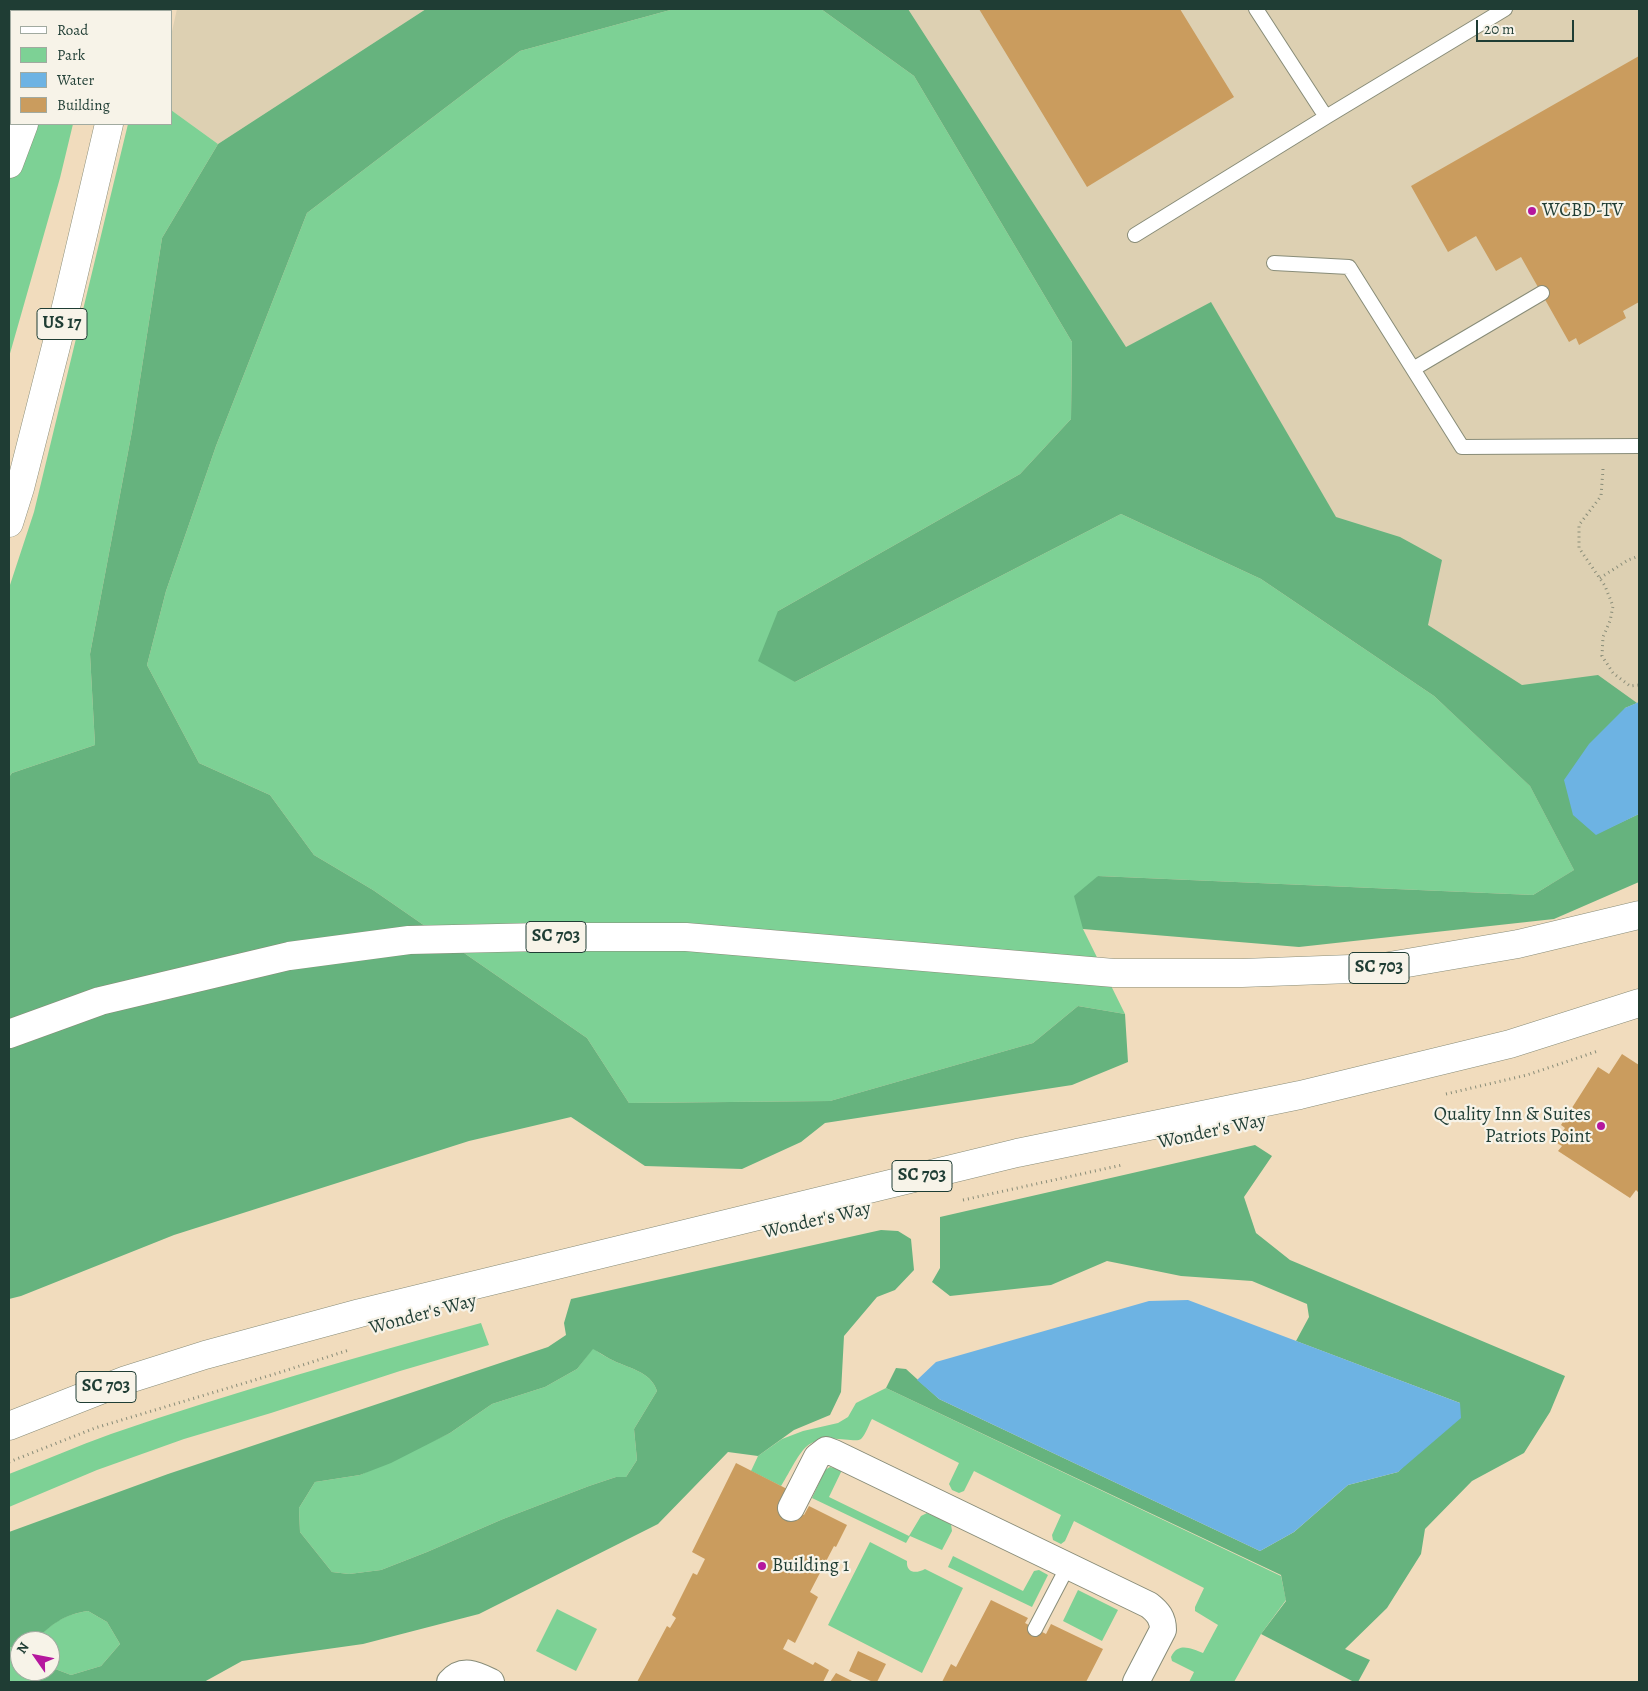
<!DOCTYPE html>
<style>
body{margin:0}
#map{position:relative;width:1648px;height:1691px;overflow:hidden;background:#f1dcbd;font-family:Alegreya,serif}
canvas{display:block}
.frame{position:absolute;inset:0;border:10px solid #1f3d34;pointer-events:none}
.legend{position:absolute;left:10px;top:10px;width:162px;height:115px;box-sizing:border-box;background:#f7f3e8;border:1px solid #a1aaa0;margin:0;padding:6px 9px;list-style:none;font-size:15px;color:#1f3d34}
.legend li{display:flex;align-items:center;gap:10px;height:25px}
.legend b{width:25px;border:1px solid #a1aaa0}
.north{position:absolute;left:10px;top:1631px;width:50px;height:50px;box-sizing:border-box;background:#f7f3e8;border:1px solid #a1aaa0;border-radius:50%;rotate:303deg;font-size:14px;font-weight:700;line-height:20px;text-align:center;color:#1f3d34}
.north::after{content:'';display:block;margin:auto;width:18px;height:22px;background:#b5179e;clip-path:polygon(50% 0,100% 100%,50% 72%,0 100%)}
.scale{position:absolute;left:1476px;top:20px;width:98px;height:22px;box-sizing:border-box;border:2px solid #1f3d34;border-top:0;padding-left:6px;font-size:15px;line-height:18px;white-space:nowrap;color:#1f3d34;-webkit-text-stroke:4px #f7f3e8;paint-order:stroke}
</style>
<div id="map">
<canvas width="1648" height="1691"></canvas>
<div class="frame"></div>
<ul class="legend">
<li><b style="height:6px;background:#fff"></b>Road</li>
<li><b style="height:14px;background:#7dd195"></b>Park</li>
<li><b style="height:14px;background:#6db3e3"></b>Water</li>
<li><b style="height:14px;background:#ca9c5e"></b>Building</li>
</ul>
<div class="north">N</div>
<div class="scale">20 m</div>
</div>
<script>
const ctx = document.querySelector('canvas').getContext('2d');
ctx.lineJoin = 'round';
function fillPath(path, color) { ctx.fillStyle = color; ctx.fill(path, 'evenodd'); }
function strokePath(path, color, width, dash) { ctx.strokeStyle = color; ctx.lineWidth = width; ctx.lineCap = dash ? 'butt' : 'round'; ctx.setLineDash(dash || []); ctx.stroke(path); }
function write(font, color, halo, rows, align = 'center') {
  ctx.font = font + ' Alegreya,serif'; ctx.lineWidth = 4.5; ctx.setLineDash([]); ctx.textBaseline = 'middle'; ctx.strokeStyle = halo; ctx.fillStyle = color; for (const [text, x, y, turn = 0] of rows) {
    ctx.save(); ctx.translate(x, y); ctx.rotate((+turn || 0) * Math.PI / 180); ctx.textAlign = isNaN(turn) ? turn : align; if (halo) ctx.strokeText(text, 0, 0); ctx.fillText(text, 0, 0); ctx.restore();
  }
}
fillPath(new Path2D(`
 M 177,9 L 426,9 L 218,144 L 171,110 L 171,36 Z
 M 904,9 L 1639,9 L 1639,866 L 1559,901 L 1211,303 L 1104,359 Z`), '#ddd0b2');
fillPath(new Path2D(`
 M 16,9 L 100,9 L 99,11 L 15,11 Z
 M 674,9 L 821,9 L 914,76 L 1072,342 L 1071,419 L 1020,474 L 778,611 L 795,682 L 1121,514 L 1261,579 L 1434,696 L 1530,786 L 1574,870 L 1533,895 L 1098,876 L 1083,929 L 1125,1014 L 1078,1006 L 1033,1043 L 830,1101 L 629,1103 L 587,1038 L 373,890 L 314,855 L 270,795 L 199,763 L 147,665 L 166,591 L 216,446 L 307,213 L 520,51 Z
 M 11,24 L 11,124 L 73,124 L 60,178 L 9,357 L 9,32 Z
 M 171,110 L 218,144 L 162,238 L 132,431 L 90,654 L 95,745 L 12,773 L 9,777 L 9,588 L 34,512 L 128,124 L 171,124 Z
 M 481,1323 L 489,1345 L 400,1371 L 271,1413 L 184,1439 L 97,1470 L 9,1507 L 9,1474 C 43,1461 77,1446 111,1434 C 233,1392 357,1357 481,1323 Z
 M 593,1348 C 598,1352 604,1356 610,1359 C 627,1368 651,1371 657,1391 L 634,1429 L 637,1460 L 626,1477 L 616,1477 L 589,1486 L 503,1519 L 427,1552 L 381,1570 L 349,1574 L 332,1572 L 300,1532 L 299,1508 L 315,1482 L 360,1475 L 450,1433 L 492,1404 L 545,1387 L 577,1369 Z
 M 886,1388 L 1281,1576 L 1286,1600 L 1261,1634 L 1234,1682 L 1189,1682 L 1194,1672 L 1172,1661 L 1171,1657 C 1178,1642 1190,1648 1203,1653 L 1218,1625 L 1195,1611 L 1195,1607 L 1204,1588 L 1074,1521 L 1065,1541 L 1061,1544 L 1053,1540 L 1052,1535 L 1061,1515 L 974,1471 L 964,1491 L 959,1493 L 952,1490 L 949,1484 L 959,1463 L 872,1419 C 869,1424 866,1434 861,1439 C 855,1444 823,1431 806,1447 C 798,1454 787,1477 781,1486 L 751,1471 L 758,1456 L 782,1439 L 803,1431 L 838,1423 L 848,1417 L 856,1403 Z
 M 830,1467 L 842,1470 L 829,1497 L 909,1536 L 921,1516 L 927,1513 L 951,1524 L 952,1531 L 942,1550 L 910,1536 L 906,1543 L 812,1498 L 825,1470 Z
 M 870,1542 L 907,1561 C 906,1573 916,1574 925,1569 L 963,1588 L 922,1673 L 828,1625 Z
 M 953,1556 L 1023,1591 L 1034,1571 L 1039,1570 L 1048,1575 L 1032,1607 L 948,1567 Z
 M 1078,1590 L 1118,1610 L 1102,1641 L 1063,1621 Z
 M 557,1609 L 597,1629 L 576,1671 L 536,1651 Z
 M 88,1611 L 107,1622 L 120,1644 L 101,1666 L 71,1675 L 50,1667 L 50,1641 L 34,1641 C 53,1623 62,1615 88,1611 Z
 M 9,1647 L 20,1649 L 20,1671 L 43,1671 L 28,1682 L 9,1682 Z`), '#7dd195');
fillPath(new Path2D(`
 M 426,9 L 674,9 L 520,51 L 307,213 L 216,446 L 166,591 L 147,665 L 199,763 L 270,795 L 314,855 L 373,890 L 587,1038 L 629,1103 L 830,1101 L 1033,1043 L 1078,1006 L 1125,1014 L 1128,1062 L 1072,1085 L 825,1123 L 801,1142 L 742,1169 L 645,1166 L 571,1117 L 469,1141 L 174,1235 L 21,1296 L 9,1299 L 9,777 L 12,773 L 95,745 L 90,654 L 132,431 L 162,238 L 218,144 Z
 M 821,9 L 908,9 L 1126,347 L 1211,302 L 1336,517 L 1400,537 L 1442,560 L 1428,625 L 1522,685 L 1598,675 L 1637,703 L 1625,708 L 1596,834 L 1639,814 L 1639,882 L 1554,919 L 1299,947 L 1083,929 L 1074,896 L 1098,876 L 1533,895 L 1574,870 L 1530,786 L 1434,696 L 1261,579 L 1121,514 L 795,682 L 758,661 L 778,611 L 1020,474 L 1071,419 L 1072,342 L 914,76 Z
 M 1255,1145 L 1272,1156 L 1244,1197 L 1256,1233 L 1290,1260 L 1565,1376 L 1550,1412 L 1524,1453 L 1472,1481 L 1425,1529 L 1421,1554 L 1387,1608 L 1345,1649 L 1370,1660 L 1358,1682 L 1354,1682 L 1261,1634 L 1286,1601 L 1281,1575 L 886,1388 L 896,1368 L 906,1369 L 939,1399 L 1260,1551 L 1294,1532 L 1348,1485 L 1398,1472 L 1460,1403 L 1296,1341 L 1309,1317 L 1307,1304 L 1252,1281 L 1181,1276 L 1107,1261 L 1051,1285 L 950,1296 L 932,1282 L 940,1268 L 940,1217 Z
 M 881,1230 L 898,1231 L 911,1239 L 914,1270 L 895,1290 L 877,1297 L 844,1336 L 841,1392 L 830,1415 L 794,1430 L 758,1456 L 728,1452 L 658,1524 L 479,1614 L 363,1644 L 242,1661 L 204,1682 L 28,1682 L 43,1671 L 50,1671 L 50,1667 L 71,1675 L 101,1666 L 120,1644 L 107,1622 L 88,1611 C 62,1615 53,1624 34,1641 L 20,1641 L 20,1649 L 9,1647 L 9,1532 L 168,1474 L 548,1347 L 566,1335 L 564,1323 L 571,1299 ZM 593,1349 C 599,1352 604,1356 610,1359 C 627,1368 651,1371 657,1391 L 634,1429 L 637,1460 L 626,1477 L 616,1477 L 589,1486 L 503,1519 L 427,1552 L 381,1570 L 349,1574 L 332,1572 L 300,1532 L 299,1508 L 315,1482 L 360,1475 L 391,1463 L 450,1433 L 492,1404 L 545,1387 L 577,1369 Z`), '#66b37e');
fillPath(new Path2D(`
 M 1639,702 L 1639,814 L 1596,835 L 1573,815 L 1564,780 L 1589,744 L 1625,708 Z
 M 1188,1300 L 1460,1403 L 1461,1418 L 1398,1472 L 1348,1485 L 1294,1532 L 1260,1551 L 939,1399 L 917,1380 L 936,1362 L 1149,1301 Z`), '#6db3e3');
fillPath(new Path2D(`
 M 979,9 L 1180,9 L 1234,97 L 1087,187 Z
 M 1639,56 L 1639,302 L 1623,311 L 1626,318 L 1579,345 L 1576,338 L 1569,342 L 1521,257 L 1496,271 L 1476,236 L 1448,252 L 1411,186 Z
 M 1622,1054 L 1639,1065 L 1639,1193 L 1636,1190 L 1630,1198 L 1558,1151 L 1562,1146 L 1555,1142 L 1565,1128 L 1561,1125 L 1598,1067 L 1609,1074 Z
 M 736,1463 L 789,1490 L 782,1503 L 804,1515 L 809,1506 L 847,1525 L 836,1547 L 834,1546 L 810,1592 L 818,1597 L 795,1643 L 788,1639 L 783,1649 L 813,1665 L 815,1662 L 829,1670 L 823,1682 L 637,1682 L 667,1626 L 670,1628 L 676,1618 L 672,1615 L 693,1573 L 697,1575 L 705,1559 L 692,1552 Z
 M 991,1600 L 1028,1618 L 1025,1623 L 1046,1634 L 1051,1624 L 1103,1649 L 1086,1682 L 942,1682 L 951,1664 L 956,1667 Z
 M 858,1651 L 886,1664 L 877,1682 L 873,1682 L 849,1671 Z
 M 836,1673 L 854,1682 L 830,1682 Z`), '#ca9c5e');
const lane = new Path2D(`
 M 1256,9 L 1326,117 L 1505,9
 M 1135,235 L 1326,117
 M 1274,263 L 1349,267 L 1462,447 L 1639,446
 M 1413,369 L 1542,293
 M 1035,1629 L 1068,1566`);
const street = new Path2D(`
 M 791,1508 L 817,1457 L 826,1450 L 834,1453 L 1149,1605 C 1158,1612 1163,1618 1163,1630 L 1136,1682
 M 450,1682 C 463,1667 477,1675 491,1682`);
const highway = new Path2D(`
 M 56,11 L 56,9
 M 135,11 L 136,9
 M 9,164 L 24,124
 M 9,523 L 20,488 L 67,303 L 109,124
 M 9,1034 L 100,1001 L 289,956 L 409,940 L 542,937 L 686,937 L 1114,973 L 1242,973 L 1378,968 L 1518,944 L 1639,915
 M 9,1426 L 126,1380 L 205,1355 L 360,1313 L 1017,1153 L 1300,1095 L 1510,1044 L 1639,1003`);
strokePath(lane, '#888c78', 16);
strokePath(street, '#888c78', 28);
strokePath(highway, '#888c78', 29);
strokePath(new Path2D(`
 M 1603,469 L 1601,496 L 1579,525 L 1579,548 L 1605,586 L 1613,606 L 1610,621 L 1603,637 L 1602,656 L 1613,673 L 1630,686 L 1639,685
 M 1600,578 L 1628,560 L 1639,556
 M 1446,1094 L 1527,1075 L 1598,1051
 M 963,1200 L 1122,1165
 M 9,1462 L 95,1428 L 278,1373 L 349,1350`), '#888c78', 3, [1, 4]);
strokePath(lane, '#fff', 14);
strokePath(street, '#fff', 26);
strokePath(highway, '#fff', 28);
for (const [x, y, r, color] of [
 [1532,211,5,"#b5179e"],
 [1601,1126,5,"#b5179e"],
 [762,1566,5,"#b5179e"]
]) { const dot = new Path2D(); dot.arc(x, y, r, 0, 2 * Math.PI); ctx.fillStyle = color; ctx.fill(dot); strokePath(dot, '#f7f3e8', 2); }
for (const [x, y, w] of [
 [62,324,50],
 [556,937,60],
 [1379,968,60],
 [922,1176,60],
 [106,1387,60]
]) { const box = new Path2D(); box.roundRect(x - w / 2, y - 15.5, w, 31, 4); ctx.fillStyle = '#f7f3e8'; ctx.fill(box); strokePath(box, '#1f3d34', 1); }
write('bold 18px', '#1f3d34', null, [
 ["US 17",62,324],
 ["SC 703",556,937],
 ["SC 703",1379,968],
 ["SC 703",922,1176],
 ["SC 703",106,1387]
]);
write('19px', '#1f3d34', '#f7f3e8', [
 ["WCBD-TV",1542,211],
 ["Quality Inn & Suites",1591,1115,"right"],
 ["Patriots Point",1591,1137,"right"],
 ["Building 1",772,1566]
], 'left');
write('19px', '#1f3d34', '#f7f3e8', [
 ["Wonder's Way",1212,1132,-12],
 ["Wonder's Way",817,1221,-13],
 ["Wonder's Way",423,1315,-15]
]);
</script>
